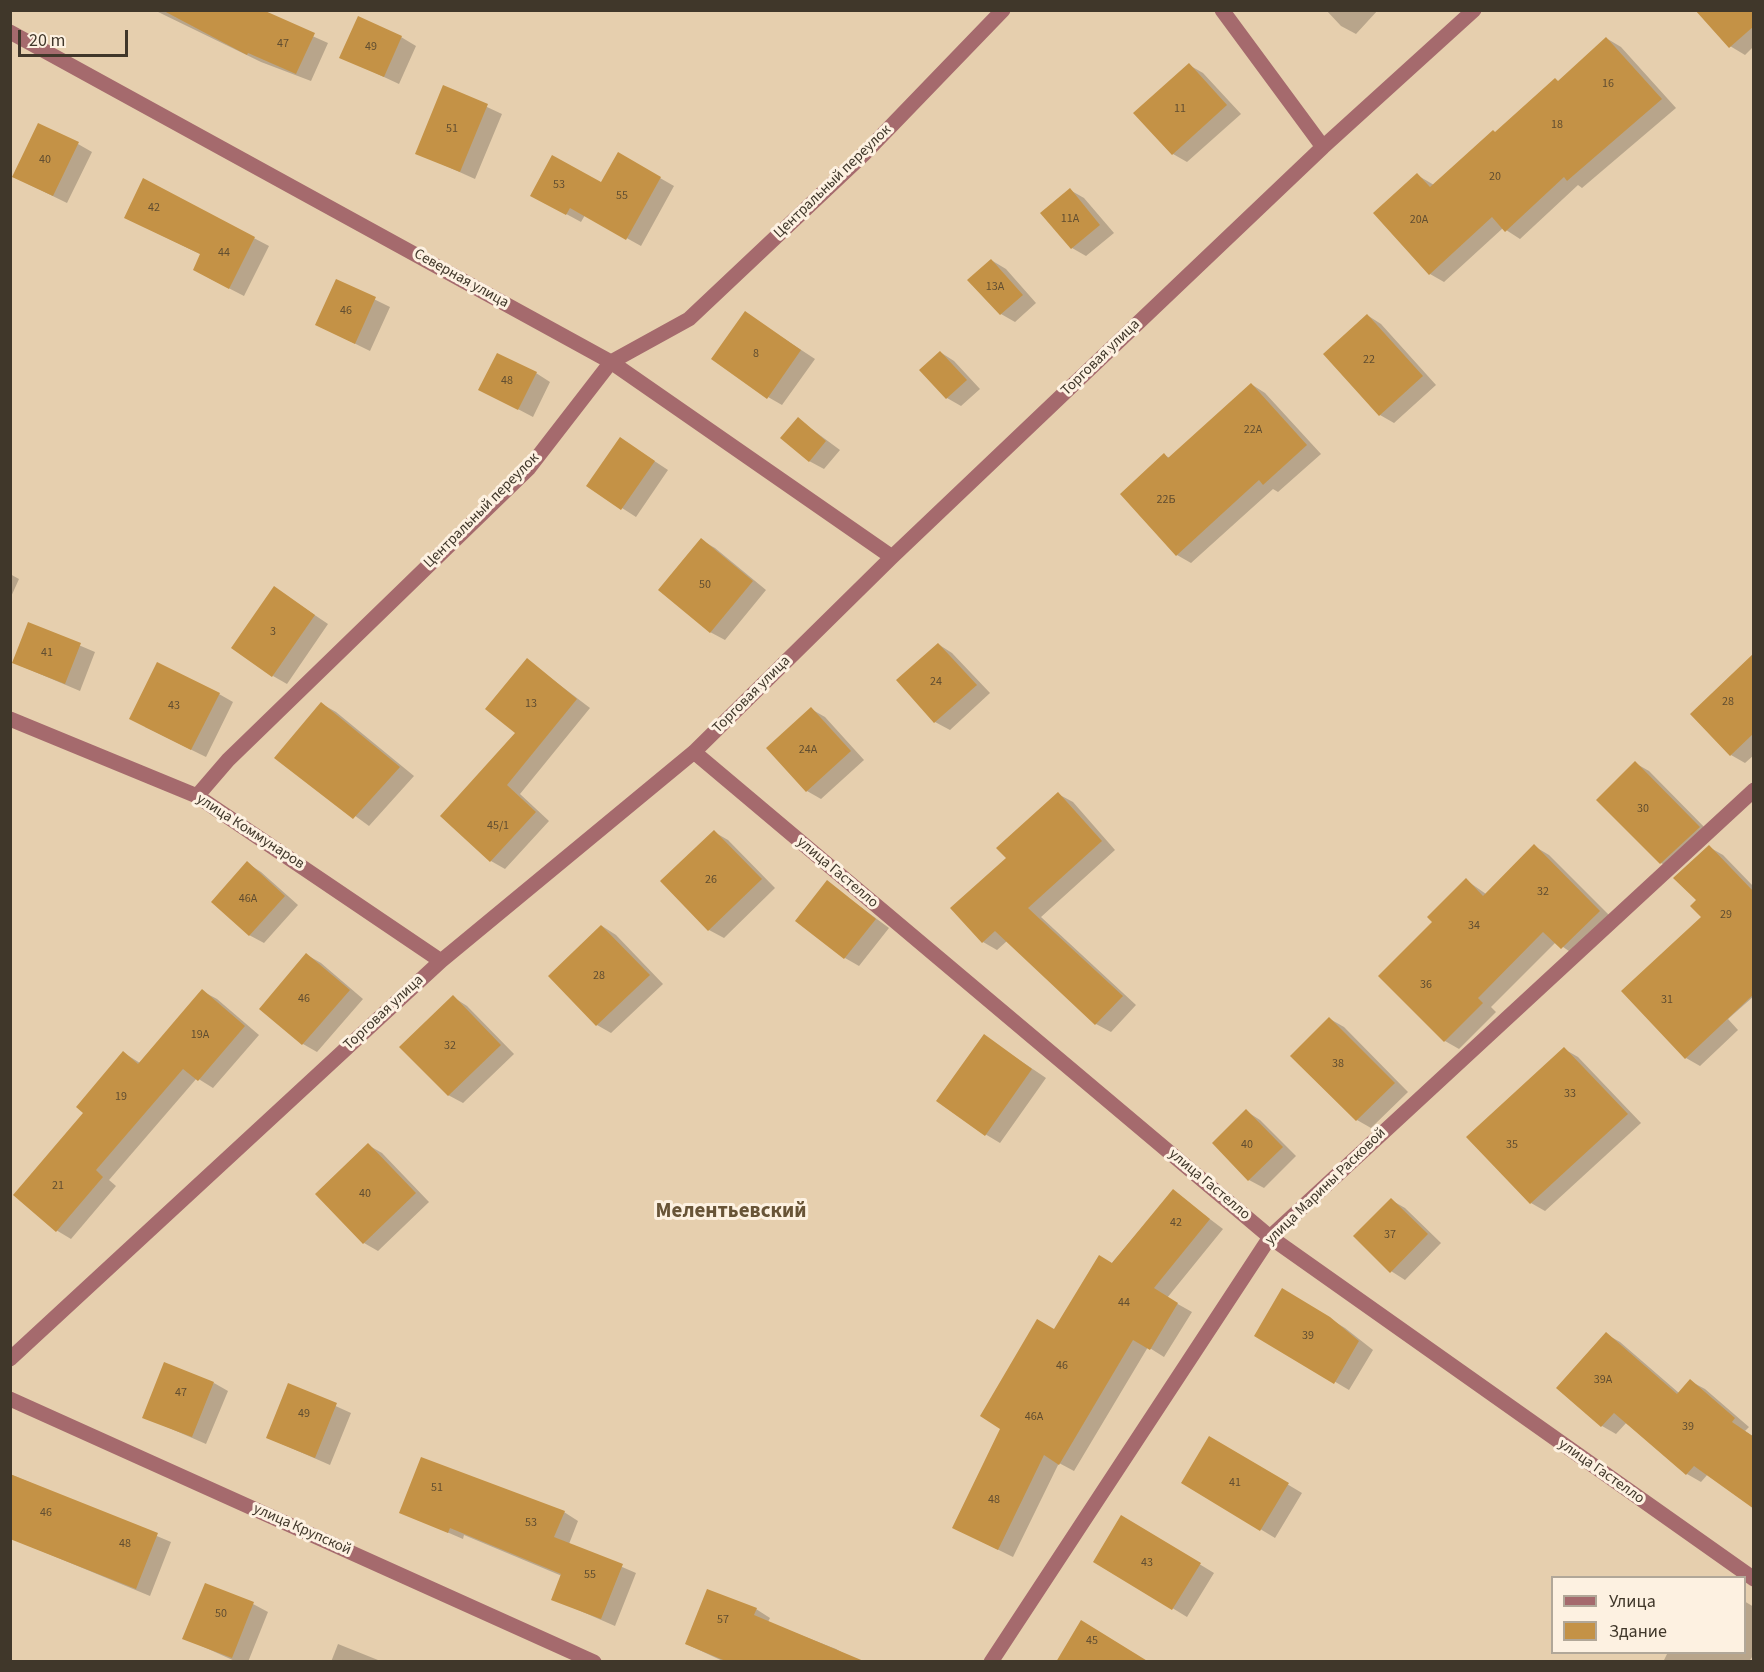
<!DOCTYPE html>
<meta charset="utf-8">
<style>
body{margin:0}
#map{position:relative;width:1764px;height:1672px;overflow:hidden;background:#e6cfae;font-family:"Source Sans 3",sans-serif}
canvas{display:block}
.frame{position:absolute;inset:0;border:12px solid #40372a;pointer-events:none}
.legend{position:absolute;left:1551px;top:1576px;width:195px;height:78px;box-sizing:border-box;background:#fdf1e1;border:2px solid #b1a798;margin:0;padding:8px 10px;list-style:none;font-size:18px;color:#40372a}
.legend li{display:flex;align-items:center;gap:12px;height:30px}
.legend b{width:30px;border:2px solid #b1a798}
.scale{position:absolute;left:18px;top:30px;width:110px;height:27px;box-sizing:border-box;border:3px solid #40372a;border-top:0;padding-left:8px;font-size:18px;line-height:21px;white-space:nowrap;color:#40372a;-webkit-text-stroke:4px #fdf1e1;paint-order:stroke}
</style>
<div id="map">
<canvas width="1764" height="1672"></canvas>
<div class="frame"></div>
<ul class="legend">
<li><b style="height:8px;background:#a56a6d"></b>Улица</li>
<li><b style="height:16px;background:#c49246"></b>Здание</li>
</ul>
<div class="scale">20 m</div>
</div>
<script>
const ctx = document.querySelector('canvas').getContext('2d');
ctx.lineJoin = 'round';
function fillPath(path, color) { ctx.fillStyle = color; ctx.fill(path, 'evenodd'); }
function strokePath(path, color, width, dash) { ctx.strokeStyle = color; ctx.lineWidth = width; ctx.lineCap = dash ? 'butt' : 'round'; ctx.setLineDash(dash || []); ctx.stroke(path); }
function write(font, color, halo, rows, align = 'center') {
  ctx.font = font + ' "Source Sans 3",sans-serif'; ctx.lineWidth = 6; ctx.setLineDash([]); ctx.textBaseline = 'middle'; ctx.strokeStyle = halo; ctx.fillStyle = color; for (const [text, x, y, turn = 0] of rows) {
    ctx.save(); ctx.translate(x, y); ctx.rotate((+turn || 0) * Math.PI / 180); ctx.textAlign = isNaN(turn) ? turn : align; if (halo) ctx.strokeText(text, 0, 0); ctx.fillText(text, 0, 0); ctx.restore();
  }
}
fillPath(new Path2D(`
 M 154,10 L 254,10 L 328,43 L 311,81 L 261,62 Z
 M 1326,10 L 1378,10 L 1356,34 L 1341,26 Z
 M 1754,10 L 1754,46 L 1745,55 L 1730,46 Z
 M 401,37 L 416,46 L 399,84 L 341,57 Z
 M 1606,38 L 1621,47 L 1676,108 L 1582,188 L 1578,185 L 1520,239 L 1503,228 L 1444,282 L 1430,274 L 1417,175 L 1434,185 L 1559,82 Z
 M 1189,65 L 1203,73 L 1241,114 L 1187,162 L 1173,154 Z
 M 444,87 L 502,114 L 475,179 L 417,153 Z
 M 78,144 L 92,152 L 67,203 L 28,184 Z
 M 618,154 L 674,186 L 641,246 L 585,215 L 581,222 L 546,203 L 602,184 Z
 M 143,180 L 269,246 L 244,296 L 209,278 L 202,255 L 126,218 Z
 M 1070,190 L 1084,198 L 1114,233 L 1086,256 L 1072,248 Z
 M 991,260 L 1006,269 L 1036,303 L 1015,322 L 1001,314 Z
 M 337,281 L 390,307 L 370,351 L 317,325 Z
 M 745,313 L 815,359 L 782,405 L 768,397 Z
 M 1367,315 L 1381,324 L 1436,385 L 1394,423 L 1380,415 Z
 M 940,352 L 954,361 L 980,389 L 961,406 L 947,398 Z
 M 536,373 L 550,382 L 533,417 L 493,396 Z
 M 1251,384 L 1265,393 L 1321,454 L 1278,492 L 1273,489 L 1191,563 L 1177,555 L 1164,455 L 1170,458 Z
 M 798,419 L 840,450 L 824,469 L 809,461 Z
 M 621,439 L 668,470 L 636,517 L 622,508 Z
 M 701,540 L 715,548 L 766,590 L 725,640 L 710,632 Z
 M 10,574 L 19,579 L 10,599 Z
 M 288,597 L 328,624 L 287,684 L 273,676 Z
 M 29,624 L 95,652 L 80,691 L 14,663 Z
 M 938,644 L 952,653 L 990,693 L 950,730 L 935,722 Z
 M 1754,655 L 1754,755 L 1745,763 L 1731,755 Z
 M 527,660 L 590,708 L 520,794 L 549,821 L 505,869 L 491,861 L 442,816 L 517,733 Z
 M 219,694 L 233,702 L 206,757 L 145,727 Z
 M 322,704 L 336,712 L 414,776 L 369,826 L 276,758 Z
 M 811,709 L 825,717 L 864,760 L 821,799 L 807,791 Z
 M 1635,763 L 1649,771 L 1713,836 L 1675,871 L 1661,863 Z
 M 1058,794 L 1073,802 L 1115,850 L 1041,917 L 1136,1005 L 1111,1032 L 1096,1024 L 1007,941 L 997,950 L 983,942 L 1008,858 Z
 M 714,832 L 728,840 L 775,888 L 724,938 L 709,930 L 663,881 Z
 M 1534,846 L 1549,855 L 1613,919 L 1576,956 L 1556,942 L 1491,1007 L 1496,1012 L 1459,1049 L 1445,1041 L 1434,922 L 1466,880 L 1486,894 Z
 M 1709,847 L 1723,855 L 1754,887 L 1754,996 L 1728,1019 L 1738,1030 L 1700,1066 L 1686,1058 L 1703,917 L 1698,900 Z
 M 247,863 L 261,872 L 298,905 L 264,943 L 249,935 Z
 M 827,882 L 889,928 L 859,966 L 845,958 Z
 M 602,926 L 616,935 L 663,984 L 611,1033 L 597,1025 Z
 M 307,955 L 321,963 L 363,999 L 317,1052 L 303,1044 L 261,1008 Z
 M 202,991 L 217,999 L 259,1035 L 213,1088 L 197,1078 L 109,1180 L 116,1186 L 71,1239 L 56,1230 L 85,1113 L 124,1053 L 140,1063 Z
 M 453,997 L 467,1006 L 514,1054 L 463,1103 L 448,1095 Z
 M 1330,1019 L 1344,1027 L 1408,1092 L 1371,1128 L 1357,1120 Z
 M 984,1036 L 1046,1078 L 1000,1143 L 985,1134 Z
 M 1564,1049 L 1578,1057 L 1641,1123 L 1545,1211 L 1531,1203 Z
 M 1246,1111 L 1260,1120 L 1296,1156 L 1264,1188 L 1249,1180 Z
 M 368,1145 L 382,1153 L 429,1202 L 378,1251 L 364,1243 Z
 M 1173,1191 L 1223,1229 L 1167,1298 L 1192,1312 L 1164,1357 L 1148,1347 L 1074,1471 L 1059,1463 L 1013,1557 L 954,1528 L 1054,1331 Z
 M 1391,1200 L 1405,1208 L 1441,1243 L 1405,1280 L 1391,1271 Z
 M 1283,1290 L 1345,1328 L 1373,1350 L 1349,1390 L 1256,1335 Z
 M 1606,1334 L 1620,1342 L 1679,1393 L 1690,1381 L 1705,1389 L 1749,1427 L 1745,1431 L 1754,1437 L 1754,1507 L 1708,1474 L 1701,1482 L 1687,1474 L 1627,1422 L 1616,1434 L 1602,1426 L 1558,1388 Z
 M 214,1383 L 228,1391 L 206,1444 L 144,1417 Z
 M 289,1385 L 351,1413 L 330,1465 L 268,1438 Z
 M 1210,1438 L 1302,1493 L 1275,1538 L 1183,1482 Z
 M 10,1474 L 171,1542 L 150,1596 L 10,1538 Z
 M 400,1512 L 564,1512 L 578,1521 L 569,1544 L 636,1573 L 615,1626 L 553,1599 L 562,1576 L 464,1535 L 463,1539 Z
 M 1122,1517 L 1214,1573 L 1187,1617 L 1095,1561 Z
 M 1744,1601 L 1754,1607 L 1754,1654 L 1749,1662 L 1663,1662 L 1668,1652 L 1744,1652 Z
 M 253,1604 L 268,1612 L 248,1662 L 237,1662 L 184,1638 Z
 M 756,1609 L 770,1618 L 768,1622 L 836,1649 L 850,1657 L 851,1662 L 725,1662 L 686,1644 Z
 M 338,1644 L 383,1662 L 331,1662 Z`), '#0003');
fillPath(new Path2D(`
 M 162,10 L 263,10 L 315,33 L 296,74 L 248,53 L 247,55 Z
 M 1695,10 L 1754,10 L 1754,26 L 1729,48 Z
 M 358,16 L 402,36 L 384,77 L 339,58 Z
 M 1606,37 L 1662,99 L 1567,181 L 1564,177 L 1505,232 L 1492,217 L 1429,275 L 1373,213 L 1417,173 L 1430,187 L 1493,130 L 1495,132 L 1555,78 L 1558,81 Z
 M 1189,63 L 1227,105 L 1172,155 L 1133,113 Z
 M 443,85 L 488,104 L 460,172 L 415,154 Z
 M 38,123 L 79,142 L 53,196 L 12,177 Z
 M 618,152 L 661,177 L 626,240 L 570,208 L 566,215 L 530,196 L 552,155 L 601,182 Z
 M 143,178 L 255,237 L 229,289 L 193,270 L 200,254 L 124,218 Z
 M 1070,188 L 1100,225 L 1071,249 L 1040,213 Z
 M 991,259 L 1023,295 L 1000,315 L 967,280 Z
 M 336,279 L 376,297 L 355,344 L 315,325 Z
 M 745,311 L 801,350 L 767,399 L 711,359 Z
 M 1367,314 L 1423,376 L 1379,416 L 1323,354 Z
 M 940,351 L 967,380 L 946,399 L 919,370 Z
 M 497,353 L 537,372 L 518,410 L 478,390 Z
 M 1251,383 L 1307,445 L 1263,485 L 1259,480 L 1176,556 L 1120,494 L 1164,453 L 1168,458 Z
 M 798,417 L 826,441 L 809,462 L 780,438 Z
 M 620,437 L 655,461 L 621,510 L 586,486 Z
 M 701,538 L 753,581 L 710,633 L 658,590 Z
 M 274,586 L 315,615 L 272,677 L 231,648 Z
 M 28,622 L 81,643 L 65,684 L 12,663 Z
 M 938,643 L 977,685 L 934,723 L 896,680 Z
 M 1754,653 L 1754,733 L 1730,756 L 1690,714 Z
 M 527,658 L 577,699 L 507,785 L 536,812 L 490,862 L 440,816 L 515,733 L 485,709 Z
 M 157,662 L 220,693 L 191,750 L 129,719 Z
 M 321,702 L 400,767 L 353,819 L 274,758 Z
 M 811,707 L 851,751 L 806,792 L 766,748 Z
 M 1635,761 L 1700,827 L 1660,864 L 1596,800 Z
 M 1058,792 L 1102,841 L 1028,908 L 1123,996 L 1095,1025 L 995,931 L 982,943 L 950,908 L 1006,858 L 996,848 Z
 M 714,830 L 762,879 L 708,931 L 660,881 Z
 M 1534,844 L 1600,911 L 1561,949 L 1543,932 L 1478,998 L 1483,1003 L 1444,1042 L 1378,976 L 1432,922 L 1427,917 L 1466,878 L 1483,896 Z
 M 1709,845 L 1754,892 L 1754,994 L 1685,1059 L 1621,991 L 1701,917 L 1690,906 L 1696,900 L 1673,878 Z
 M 247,861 L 285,896 L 249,936 L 211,902 Z
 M 827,880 L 876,919 L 844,959 L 795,921 Z
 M 601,925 L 650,975 L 596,1026 L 548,976 Z
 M 306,953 L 350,990 L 302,1045 L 259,1009 Z
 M 202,989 L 245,1026 L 198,1081 L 183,1069 L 96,1170 L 103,1177 L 56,1232 L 13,1195 L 83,1113 L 76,1107 L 123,1051 L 138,1064 Z
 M 453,995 L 501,1045 L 448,1096 L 399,1047 Z
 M 1329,1017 L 1395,1083 L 1356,1121 L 1290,1056 Z
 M 984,1034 L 1032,1069 L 985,1136 L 936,1101 Z
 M 1564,1047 L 1628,1114 L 1530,1204 L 1466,1137 Z
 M 1246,1109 L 1283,1147 L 1248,1181 L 1212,1143 Z
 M 368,1143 L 416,1193 L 363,1244 L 315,1194 Z
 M 1173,1189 L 1210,1219 L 1154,1288 L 1178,1303 L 1150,1350 L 1133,1340 L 1059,1465 L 1044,1455 L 998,1550 L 952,1528 L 1000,1429 L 980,1416 L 1037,1319 L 1054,1329 L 1099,1255 L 1112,1263 Z
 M 1391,1198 L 1428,1234 L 1390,1273 L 1353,1236 Z
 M 1282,1288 L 1330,1317 L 1359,1341 L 1334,1384 L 1254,1336 Z
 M 1606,1332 L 1677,1394 L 1690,1379 L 1735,1418 L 1732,1422 L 1754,1437 L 1754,1509 L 1694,1466 L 1686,1475 L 1614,1413 L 1601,1427 L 1556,1388 Z
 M 164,1362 L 214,1382 L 192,1437 L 142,1418 Z
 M 288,1383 L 337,1403 L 315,1458 L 266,1438 Z
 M 1209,1436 L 1289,1483 L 1260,1531 L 1181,1483 Z
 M 421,1457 L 565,1511 L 554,1537 L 623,1564 L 601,1619 L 551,1600 L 561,1574 L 450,1528 L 448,1533 L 399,1513 Z
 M 10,1474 L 158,1533 L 136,1589 L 10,1539 Z
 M 1121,1515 L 1201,1563 L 1172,1610 L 1093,1562 Z
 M 205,1583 L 254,1602 L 232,1658 L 182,1639 Z
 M 707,1589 L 757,1608 L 754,1615 L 866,1662 L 728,1662 L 685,1644 Z
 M 1081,1620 L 1149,1662 L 1056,1662 Z`), '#c49246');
strokePath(new Path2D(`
 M 1222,10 L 1323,147
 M 10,32 L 611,362 L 892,557
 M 10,719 L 197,796 L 441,961
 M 694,752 L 1270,1237 L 1754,1579
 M 197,796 L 228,760 L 529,468 L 611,362 L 689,319 L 864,154 L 1003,10
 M 10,1359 L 441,961 L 694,752 L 892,557 L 1323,147 L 1474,10
 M 10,1399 L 594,1662
 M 991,1662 L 1270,1237 L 1754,790`), '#a56a6d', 15);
write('12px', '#614e31', null, [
 ["47",283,44],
 ["49",371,47],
 ["16",1608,84],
 ["11",1180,109],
 ["18",1557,125],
 ["51",452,129],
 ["40",45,160],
 ["20",1495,177],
 ["53",559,185],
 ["55",622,196],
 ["42",154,208],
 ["11А",1070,219],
 ["20А",1419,220],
 ["44",224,253],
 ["13А",995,287],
 ["46",346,311],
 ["8",756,354],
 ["22",1369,360],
 ["48",507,381],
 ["22А",1253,430],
 ["22Б",1166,500],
 ["50",705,585],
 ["3",273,632],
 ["41",47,653],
 ["24",936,682],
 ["28",1728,702],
 ["13",531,704],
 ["43",174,706],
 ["24А",808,750],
 ["30",1643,809],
 ["45/1",498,826],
 ["26",711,880],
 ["32",1543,892],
 ["46А",248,899],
 ["29",1726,915],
 ["34",1474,926],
 ["28",599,976],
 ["36",1426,985],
 ["46",304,999],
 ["31",1667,1000],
 ["19А",200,1035],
 ["32",450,1046],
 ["38",1338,1064],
 ["33",1570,1094],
 ["19",121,1097],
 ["40",1247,1145],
 ["35",1512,1145],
 ["21",58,1186],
 ["40",365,1194],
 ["42",1176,1223],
 ["37",1390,1235],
 ["44",1124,1303],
 ["39",1308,1336],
 ["46",1062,1366],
 ["39А",1603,1380],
 ["47",181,1393],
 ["49",304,1414],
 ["46А",1034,1417],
 ["39",1688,1427],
 ["41",1235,1483],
 ["51",437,1488],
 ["48",994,1500],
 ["46",46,1513],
 ["53",531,1523],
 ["48",125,1544],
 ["43",1147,1563],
 ["55",590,1575],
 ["50",221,1614],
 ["57",723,1620],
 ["45",1092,1641]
]);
write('15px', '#40372a', '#fdf1e1', [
 ["Центральный переулок",833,182,-44],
 ["Северная улица",461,279,29],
 ["Торговая улица",1101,358,-44],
 ["Центральный переулок",482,511,-45],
 ["Торговая улица",752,695,-45],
 ["улица Коммунаров",250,832,33],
 ["улица Гастелло",837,873,40],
 ["Торговая улица",384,1013,-43],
 ["улица Гастелло",1209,1185,40],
 ["улица Марины Расковой",1326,1187,-44],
 ["улица Гастелло",1601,1472,35],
 ["улица Крупской",302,1530,24]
]);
write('bold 21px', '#685437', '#fdf1e1', [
 ["Мелентьевский",731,1212]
]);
</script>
